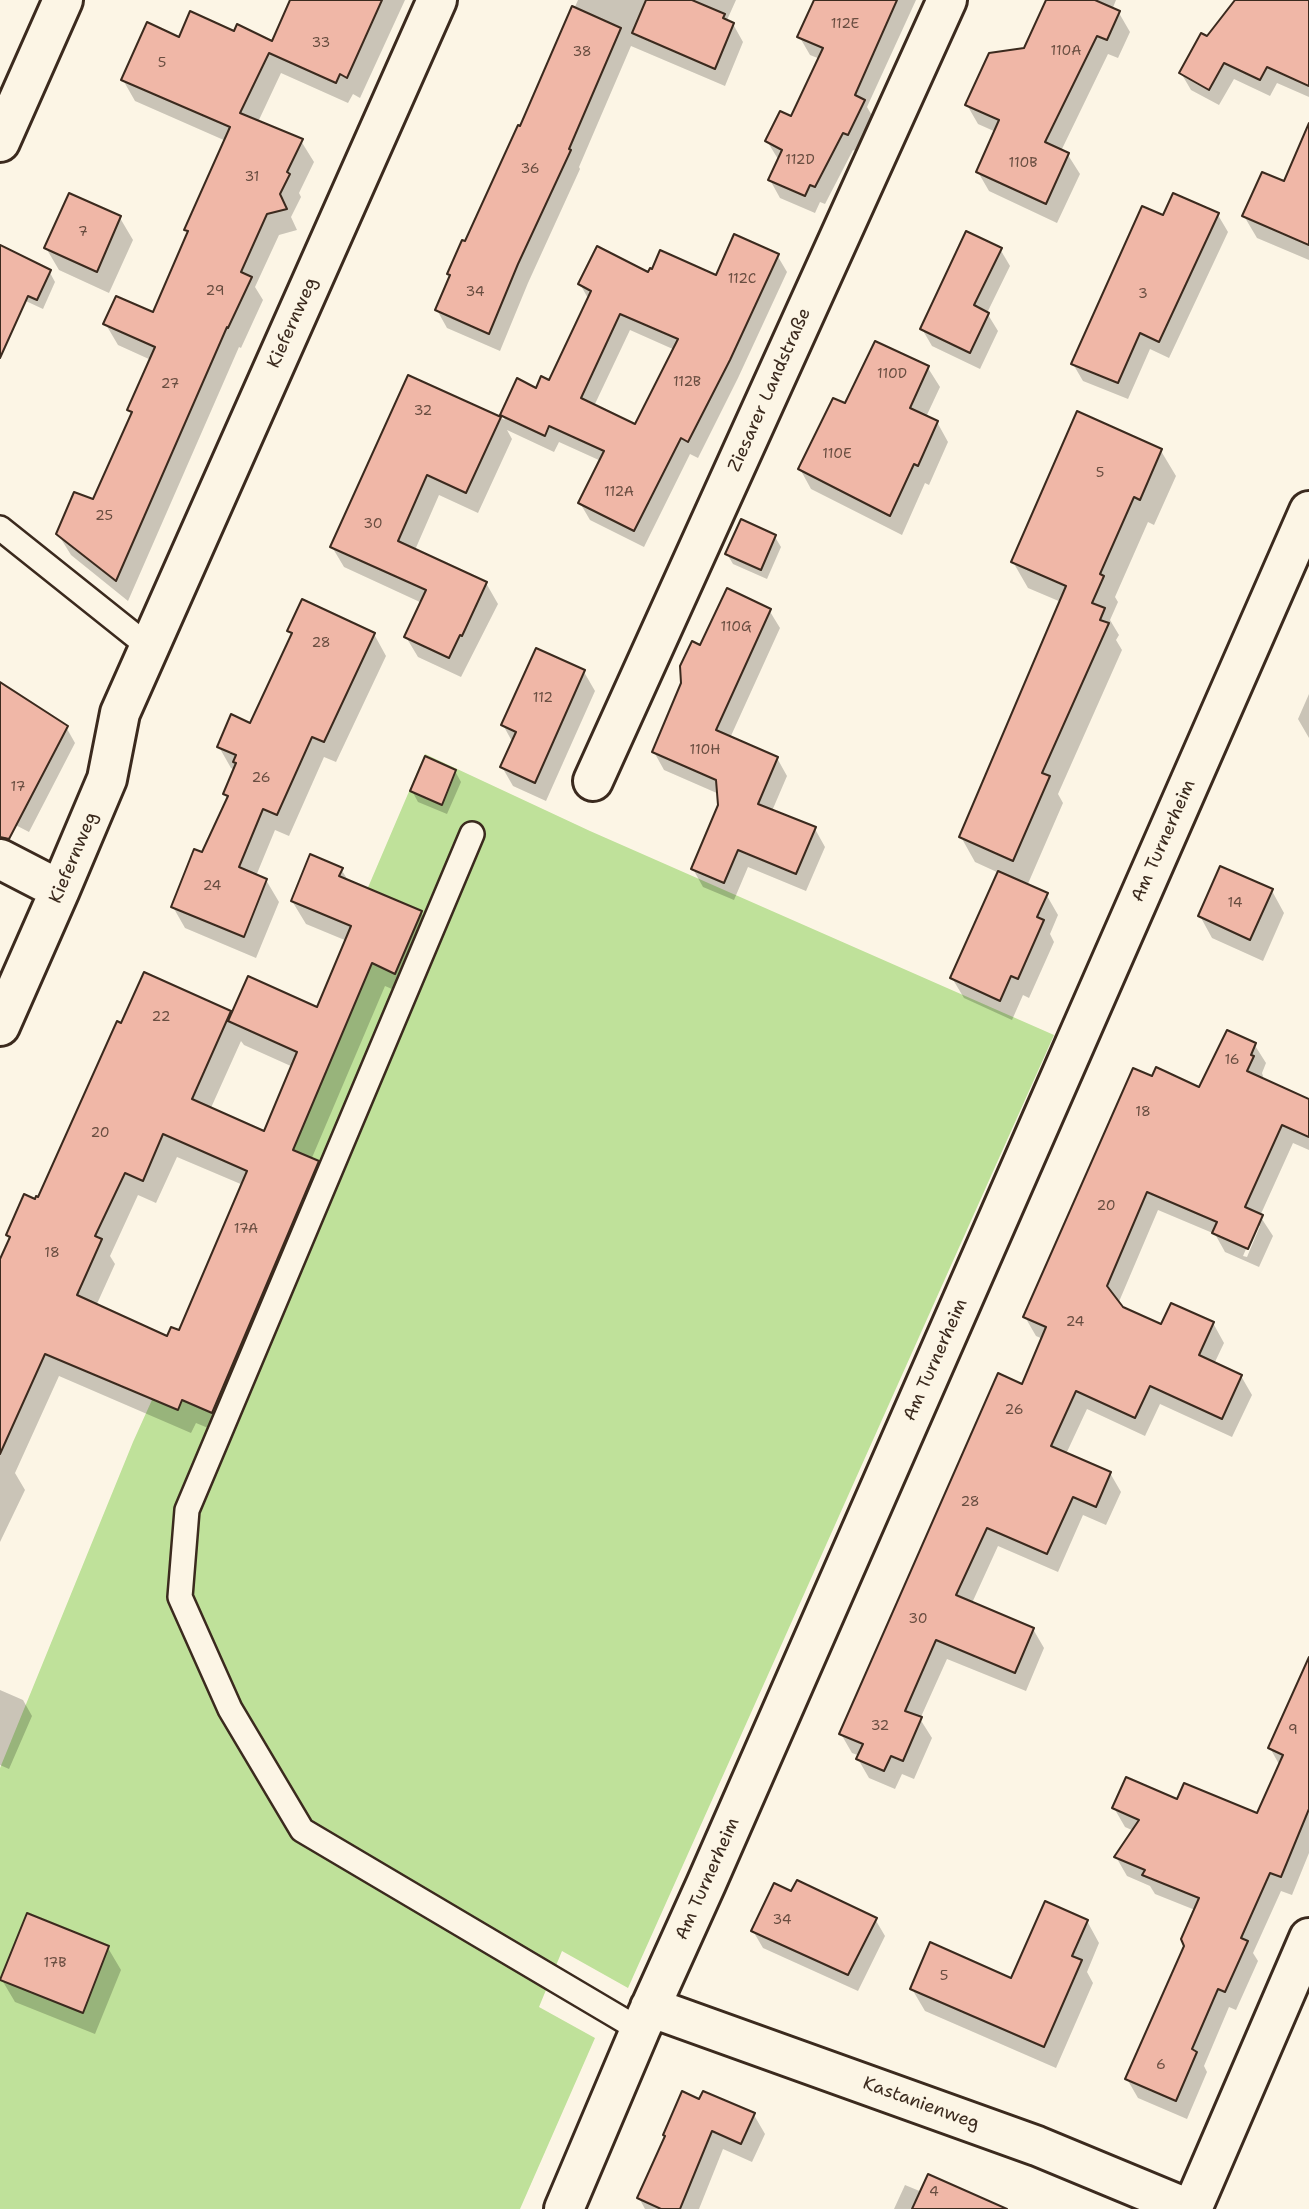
<!DOCTYPE html>
<meta charset="utf-8">
<style>
body{margin:0}
canvas{display:block;background:#fcf5e5}
</style>
<canvas width="1309" height="2209"></canvas>
<script>
const ctx = document.querySelector('canvas').getContext('2d');
ctx.lineJoin = 'round';
function fillPath(path, color) { ctx.fillStyle = color; ctx.fill(path, 'evenodd'); }
function strokePath(path, color, width, dash) { ctx.strokeStyle = color; ctx.lineWidth = width; ctx.lineCap = dash ? 'butt' : 'round'; ctx.setLineDash(dash || []); ctx.stroke(path); }
function write(font, color, halo, rows, align = 'center') {
  ctx.font = font + ' "Shantell Sans",sans-serif'; ctx.lineWidth = 5; ctx.setLineDash([]); ctx.textBaseline = 'middle'; ctx.strokeStyle = halo; ctx.fillStyle = color; for (const [text, x, y, turn = 0] of rows) {
    ctx.save(); ctx.translate(x, y); ctx.rotate((+turn || 0) * Math.PI / 180); ctx.textAlign = isNaN(turn) ? turn : align; if (halo) ctx.strokeText(text, 0, 0); ctx.fillText(text, 0, 0); ctx.restore();
  }
}
fillPath(new Path2D(`
 M 425,754 L 590,831 L 1054,1035 L 628,1988 L 562,1951 L 539,2007 L 595,2038 L 520,2209 L 0,2209 L 0,1768 L 133,1442 L 170,1360 L 159,1355 L 171,1327 L 179,1330 Z`), '#bfe19a');
fillPath(new Path2D(`
 M 292,0 L 405,0 L 360,98 L 353,94 L 348,103 L 281,73 L 258,122 L 301,141 L 314,162 L 299,193 L 301,197 L 291,217 L 297,230 L 279,235 L 255,287 L 263,300 L 241,348 L 239,347 L 128,601 L 71,555 L 58,534 L 94,501 L 132,416 L 129,410 L 151,360 L 118,345 L 105,323 L 154,314 L 189,234 L 186,229 L 226,141 L 135,101 L 123,80 L 180,39 L 235,33 L 273,43 Z
 M 578,0 L 736,0 L 727,20 L 733,24 L 743,42 L 725,86 L 631,46 L 579,167 L 580,169 L 528,283 L 500,351 L 447,328 L 437,310 L 451,277 L 449,274 L 521,129 Z
 M 816,0 L 916,0 L 867,107 L 874,119 L 859,152 L 853,150 L 825,204 L 820,202 L 815,213 L 780,198 L 770,180 L 778,159 L 767,141 L 792,118 L 820,59 L 810,55 L 799,36 Z
 M 1048,0 L 1116,0 L 1112,10 L 1119,13 L 1130,32 L 1118,58 L 1108,54 L 1061,151 L 1068,155 L 1080,174 L 1057,223 L 989,191 L 978,172 L 996,132 L 978,124 L 967,105 L 1025,50 Z
 M 1237,0 L 1277,0 L 1309,18 L 1309,97 L 1277,83 L 1270,96 L 1234,79 L 1219,105 L 1191,90 L 1181,73 Z
 M 1309,166 L 1309,260 L 1257,238 L 1244,216 Z
 M 1218,215 L 1228,232 L 1169,358 L 1150,349 L 1128,399 L 1083,381 L 1073,364 L 1164,218 Z
 M 120,218 L 133,240 L 109,293 L 59,270 L 46,248 Z
 M 0,247 L 49,271 L 55,282 L 43,309 L 0,289 Z
 M 1000,249 L 1010,266 L 987,313 L 998,331 L 980,369 L 932,346 L 922,329 Z
 M 777,255 L 787,272 L 738,378 L 698,458 L 690,454 L 644,547 L 590,520 L 580,503 L 601,461 L 559,442 L 554,452 L 507,430 L 512,439 L 478,513 L 439,495 L 415,550 L 486,583 L 498,604 L 461,677 L 418,657 L 406,637 L 422,603 L 344,567 L 332,547 L 409,377 L 505,420 L 502,415 L 550,382 L 589,300 L 580,284 L 649,275 L 717,277 ZM 630,330 L 675,350 L 636,426 L 594,406 Z
 M 928,368 L 940,387 L 926,417 L 937,422 L 948,442 L 929,485 L 925,483 L 902,535 L 811,489 L 800,469 L 846,405 Z
 M 1161,451 L 1176,476 L 1154,525 L 1148,522 L 1115,597 L 1118,602 L 1110,620 L 1119,635 L 1116,640 L 1122,650 L 1058,794 L 1063,803 L 1027,886 L 1046,894 L 1058,915 L 1050,934 L 1054,942 L 1029,998 L 1023,995 L 1012,1020 L 964,998 L 952,978 L 999,873 L 975,862 L 961,837 L 1061,602 L 1028,588 L 1013,562 Z
 M 775,537 L 781,547 L 767,579 L 733,564 L 727,554 Z
 M 769,610 L 780,628 L 730,738 L 777,758 L 787,776 L 772,811 L 815,829 L 825,847 L 806,891 L 748,867 L 734,900 L 703,887 L 693,869 L 720,806 L 719,794 L 664,770 L 654,752 L 701,647 Z
 M 289,631 L 374,634 L 386,656 L 336,762 L 324,757 L 289,836 L 275,830 L 256,876 L 266,880 L 279,902 L 256,958 L 185,928 L 173,907 L 203,854 L 228,799 L 225,794 L 235,770 L 231,768 L 219,747 L 251,725 L 293,636 Z
 M 584,672 L 595,691 L 546,801 L 513,786 L 502,767 L 513,743 L 503,725 Z
 M 0,685 L 66,727 L 75,743 L 29,832 L 0,817 Z
 M 1309,694 L 1309,738 L 1298,719 Z
 M 455,771 L 461,782 L 447,814 L 418,802 L 412,791 Z
 M 341,869 L 349,882 L 421,912 L 434,936 L 408,996 L 385,986 L 311,1160 L 317,1163 L 331,1186 L 225,1435 L 196,1423 L 191,1433 L 59,1376 L 15,1473 L 25,1490 L 0,1542 L 0,1263 L 10,1240 L 7,1235 L 35,1201 L 39,1199 L 122,1025 L 230,1013 L 232,1017 L 317,1010 L 347,941 L 306,924 L 292,901 ZM 241,1041 L 244,1045 L 293,1067 L 265,1133 L 210,1110 ZM 177,1157 L 243,1185 L 180,1333 L 168,1339 L 96,1306 L 115,1264 L 110,1256 L 138,1195 L 156,1203 Z
 M 1272,891 L 1284,913 L 1263,961 L 1212,938 L 1200,916 Z
 M 1254,1044 L 1266,1063 L 1262,1073 L 1263,1076 L 1262,1079 L 1309,1101 L 1309,1150 L 1293,1143 L 1260,1216 L 1273,1236 L 1259,1267 L 1225,1252 L 1215,1234 L 1158,1210 L 1118,1304 L 1122,1308 L 1162,1327 L 1213,1323 L 1224,1343 L 1214,1364 L 1241,1376 L 1252,1395 L 1232,1437 L 1160,1404 L 1145,1436 L 1087,1409 L 1066,1454 L 1110,1473 L 1121,1492 L 1106,1525 L 1083,1515 L 1058,1572 L 998,1546 L 972,1603 L 1033,1629 L 1044,1648 L 1026,1691 L 947,1659 L 920,1719 L 932,1738 L 914,1779 L 902,1774 L 895,1789 L 869,1778 L 858,1759 L 860,1756 L 852,1753 L 841,1734 L 1023,1386 L 1043,1339 L 1036,1336 L 1025,1317 L 1153,1079 L 1200,1089 ZM 1256,1226 L 1260,1226 L 1247,1257 L 1243,1256 Z
 M 1309,1676 L 1309,1853 L 1292,1895 L 1281,1891 L 1253,1953 L 1258,1961 L 1236,2010 L 1229,2007 L 1204,2066 L 1207,2072 L 1187,2119 L 1138,2098 L 1127,2079 L 1186,1946 L 1195,1910 L 1155,1894 L 1150,1886 L 1127,1876 L 1116,1857 L 1134,1831 L 1125,1827 L 1114,1808 L 1178,1801 L 1258,1815 L 1280,1766 L 1270,1748 Z
 M 0,1690 L 23,1700 L 32,1716 L 9,1769 L 0,1765 Z
 M 792,1894 L 875,1919 L 885,1936 L 858,1991 L 763,1948 L 753,1931 Z
 M 1087,1921 L 1099,1943 L 1087,1972 L 1093,1983 L 1056,2068 L 925,2011 L 912,1989 L 1012,1980 Z
 M 108,1948 L 121,1970 L 95,2034 L 15,2002 L 2,1980 Z
 M 700,2101 L 754,2115 L 765,2134 L 752,2162 L 723,2149 L 699,2209 L 645,2209 L 639,2198 Z
 M 905,2185 L 922,2192 L 981,2209 L 894,2209 Z`), '#0003');
const building = new Path2D(`
 M 290,0 L 382,0 L 347,78 L 340,74 L 336,83 L 269,53 L 240,113 L 303,139 L 287,172 L 290,174 L 280,194 L 287,209 L 267,214 L 241,272 L 252,277 L 228,328 L 227,327 L 116,581 L 56,534 L 74,492 L 93,499 L 132,412 L 127,410 L 155,347 L 103,324 L 116,296 L 153,312 L 188,231 L 184,230 L 230,127 L 121,80 L 147,22 L 179,37 L 190,11 L 234,31 L 237,24 L 272,41 Z
 M 646,0 L 692,0 L 725,14 L 723,18 L 734,23 L 715,69 L 632,33 Z
 M 814,0 L 897,0 L 855,95 L 865,100 L 848,135 L 843,133 L 815,187 L 810,185 L 805,196 L 768,180 L 782,150 L 765,141 L 780,111 L 791,116 L 823,48 L 797,37 Z
 M 1046,0 L 1095,0 L 1120,11 L 1107,40 L 1097,36 L 1045,142 L 1069,153 L 1046,204 L 976,172 L 999,120 L 965,105 L 989,53 L 1024,48 Z
 M 1235,0 L 1309,0 L 1309,86 L 1267,67 L 1260,80 L 1224,63 L 1209,90 L 1179,73 L 1201,33 L 1207,36 Z
 M 572,6 L 621,28 L 569,149 L 571,150 L 518,264 L 489,334 L 435,310 L 450,275 L 447,274 L 462,240 L 465,241 L 518,125 L 520,126 Z
 M 1309,123 L 1309,245 L 1242,216 L 1262,172 L 1284,181 Z
 M 69,193 L 121,216 L 97,272 L 44,248 Z
 M 1173,193 L 1219,213 L 1159,342 L 1140,333 L 1118,383 L 1071,364 L 1142,206 L 1163,215 Z
 M 966,231 L 1002,248 L 974,305 L 989,313 L 970,353 L 920,329 Z
 M 734,234 L 779,254 L 730,360 L 688,442 L 681,438 L 634,531 L 578,503 L 604,451 L 549,426 L 545,436 L 500,415 L 517,378 L 536,388 L 541,376 L 549,380 L 591,291 L 578,284 L 597,246 L 648,272 L 650,268 L 652,269 L 660,250 L 716,275 ZM 620,314 L 678,339 L 635,424 L 581,398 Z
 M 0,245 L 51,270 L 37,300 L 28,296 L 0,358 Z
 M 875,341 L 929,366 L 910,408 L 938,421 L 918,466 L 914,464 L 890,516 L 798,469 L 833,398 L 845,403 Z
 M 408,375 L 501,417 L 466,493 L 427,475 L 398,541 L 487,582 L 462,636 L 460,635 L 449,658 L 404,637 L 426,590 L 330,547 Z
 M 1077,411 L 1162,449 L 1140,500 L 1134,497 L 1100,574 L 1104,576 L 1092,603 L 1105,608 L 1100,620 L 1109,623 L 1042,773 L 1050,776 L 1013,861 L 959,837 L 1066,586 L 1011,562 Z
 M 741,519 L 776,535 L 761,570 L 725,554 Z
 M 727,588 L 771,609 L 716,730 L 778,757 L 758,804 L 816,827 L 796,874 L 738,850 L 724,883 L 691,869 L 718,805 L 716,780 L 652,752 L 681,683 L 680,666 L 692,641 L 700,645 Z
 M 302,599 L 375,633 L 324,742 L 312,737 L 277,815 L 263,809 L 239,867 L 267,879 L 244,937 L 171,907 L 194,849 L 202,852 L 228,796 L 223,794 L 236,763 L 233,762 L 236,755 L 217,747 L 231,714 L 250,723 L 292,633 L 287,631 Z
 M 536,648 L 585,670 L 535,783 L 500,767 L 516,732 L 501,725 Z
 M 0,682 L 68,726 L 9,839 L 0,837 Z
 M 425,756 L 456,770 L 442,805 L 410,791 Z
 M 310,854 L 343,868 L 339,876 L 422,911 L 395,974 L 372,963 L 293,1150 L 319,1161 L 212,1413 L 182,1400 L 178,1410 L 45,1354 L 0,1454 L 0,1259 L 10,1237 L 6,1235 L 24,1194 L 35,1199 L 36,1196 L 38,1197 L 117,1021 L 121,1023 L 144,972 L 231,1011 L 192,1099 L 264,1131 L 297,1052 L 228,1021 L 248,976 L 317,1007 L 351,926 L 291,901 ZM 163,1134 L 247,1171 L 179,1330 L 171,1327 L 167,1336 L 77,1295 L 102,1239 L 95,1236 L 125,1173 L 143,1181 Z
 M 1220,866 L 1273,889 L 1250,940 L 1198,916 Z
 M 998,871 L 1048,893 L 1037,917 L 1044,920 L 1018,979 L 1011,976 L 1000,1001 L 950,978 Z
 M 1227,1030 L 1256,1043 L 1251,1055 L 1254,1056 L 1247,1071 L 1309,1099 L 1309,1137 L 1282,1125 L 1245,1207 L 1263,1215 L 1248,1249 L 1212,1233 L 1217,1222 L 1147,1192 L 1107,1286 L 1123,1307 L 1161,1324 L 1171,1303 L 1214,1322 L 1199,1355 L 1242,1375 L 1222,1419 L 1150,1386 L 1135,1418 L 1076,1391 L 1051,1446 L 1111,1472 L 1096,1507 L 1073,1497 L 1047,1554 L 987,1528 L 956,1595 L 1034,1628 L 1015,1673 L 936,1640 L 905,1711 L 922,1717 L 903,1761 L 891,1756 L 884,1771 L 856,1759 L 863,1744 L 839,1734 L 998,1373 L 1022,1384 L 1046,1327 L 1023,1317 L 1133,1068 L 1152,1076 L 1156,1067 L 1199,1087 Z
 M 1309,1657 L 1309,1809 L 1281,1877 L 1270,1873 L 1241,1938 L 1248,1941 L 1225,1992 L 1218,1989 L 1192,2049 L 1197,2052 L 1176,2101 L 1125,2079 L 1184,1946 L 1181,1939 L 1199,1898 L 1142,1875 L 1145,1870 L 1114,1857 L 1139,1820 L 1112,1808 L 1126,1777 L 1177,1799 L 1184,1783 L 1257,1813 L 1283,1755 L 1268,1748 Z
 M 797,1880 L 877,1918 L 848,1975 L 751,1931 L 774,1883 L 791,1891 Z
 M 1045,1901 L 1088,1920 L 1072,1956 L 1082,1960 L 1044,2047 L 910,1989 L 930,1942 L 1011,1978 Z
 M 27,1913 L 109,1946 L 83,2013 L 0,1980 Z
 M 682,2091 L 699,2099 L 703,2091 L 755,2113 L 741,2144 L 712,2131 L 680,2209 L 661,2209 L 637,2198 L 665,2136 L 663,2135 Z
 M 928,2174 L 1007,2209 L 912,2209 Z`);
fillPath(building, '#f0b7a7');
strokePath(building, '#3b2a1e', 2);
const lane = new Path2D(`
 M 0,528 L 149,647
 M 472,834 L 187,1510 L 180,1597 L 230,1709 L 302,1830 L 640,2030`);
const street = new Path2D(`
 M 0,142 L 63,0
 M 593,781 L 947,0
 M 0,859 L 60,890
 M 0,1026 L 60,890 L 107,779 L 120,713 L 437,0
 M 650,2007 L 1037,2146 L 1189,2209
 M 564,2209 L 640,2030 L 706,1884 L 1309,511
 M 1192,2209 L 1309,1938`);
strokePath(lane, '#3b2a1e', 28);
strokePath(street, '#3b2a1e', 44);
strokePath(lane, '#fcf5e5', 23);
strokePath(street, '#fcf5e5', 38);
write('14px', '#684d40', null, [
 ["112E",845,24],
 ["33",321,43],
 ["110A",1066,51],
 ["38",582,52],
 ["5",162,63],
 ["112D",800,160],
 ["110B",1023,163],
 ["36",530,169],
 ["31",252,177],
 ["7",83,232],
 ["112C",742,279],
 ["29",215,291],
 ["34",475,292],
 ["3",1143,294],
 ["110D",892,374],
 ["112B",687,382],
 ["27",170,384],
 ["32",423,411],
 ["110E",837,454],
 ["5",1100,473],
 ["112A",619,492],
 ["25",104,516],
 ["30",373,524],
 ["110G",736,627],
 ["28",321,643],
 ["112",543,698],
 ["110H",705,750],
 ["26",261,778],
 ["17",18,787],
 ["24",212,886],
 ["14",1235,903],
 ["22",161,1017],
 ["16",1232,1060],
 ["18",1143,1112],
 ["20",100,1133],
 ["20",1106,1206],
 ["17A",246,1229],
 ["18",52,1253],
 ["24",1075,1322],
 ["26",1014,1410],
 ["28",970,1502],
 ["30",918,1619],
 ["32",880,1726],
 ["9",1293,1730],
 ["34",782,1920],
 ["17B",55,1963],
 ["5",944,1976],
 ["6",1161,2065],
 ["4",934,2192]
]);
write('18px', '#3b2a1e', '#fcf5e5', [
 ["Kiefernweg",293,323,-66],
 ["Ziesarer Landstraße",770,390,-66],
 ["Am Turnerheim",1164,841,-66],
 ["Kiefernweg",74,858,-67],
 ["Am Turnerheim",936,1360,-66],
 ["Am Turnerheim",708,1879,-66],
 ["Kastanienweg",921,2104,20]
]);
</script>
